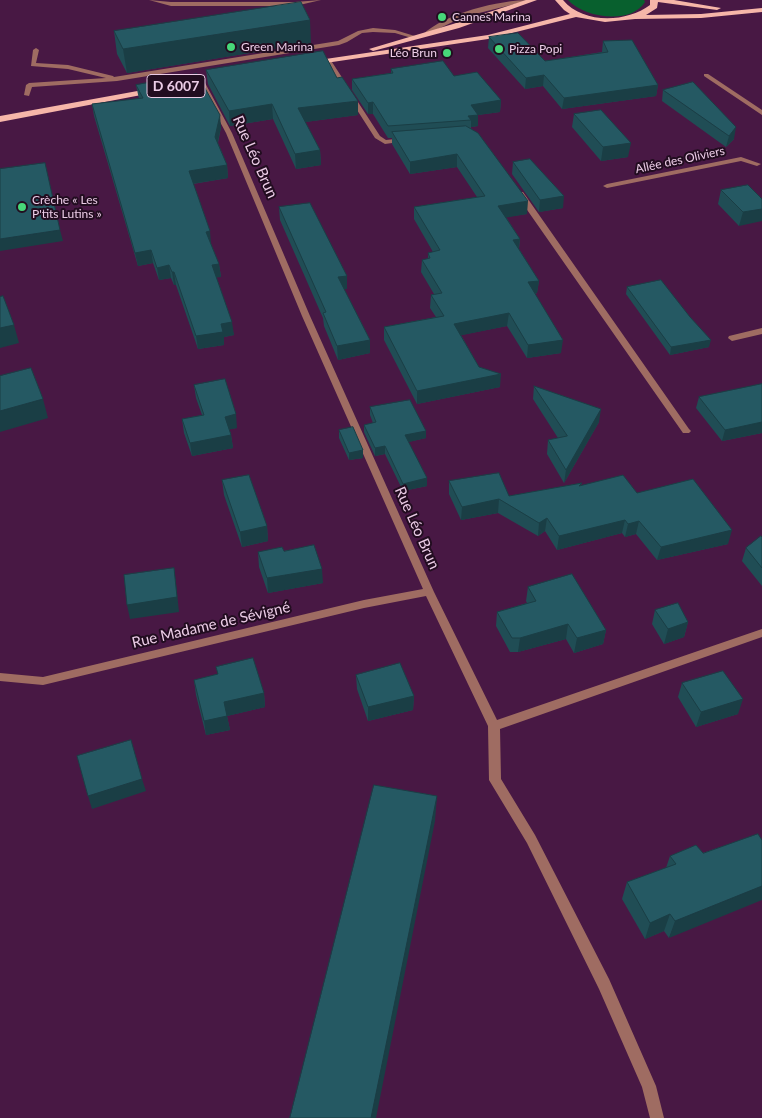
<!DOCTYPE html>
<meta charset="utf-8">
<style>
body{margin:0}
canvas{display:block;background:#481844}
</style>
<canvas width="762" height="1118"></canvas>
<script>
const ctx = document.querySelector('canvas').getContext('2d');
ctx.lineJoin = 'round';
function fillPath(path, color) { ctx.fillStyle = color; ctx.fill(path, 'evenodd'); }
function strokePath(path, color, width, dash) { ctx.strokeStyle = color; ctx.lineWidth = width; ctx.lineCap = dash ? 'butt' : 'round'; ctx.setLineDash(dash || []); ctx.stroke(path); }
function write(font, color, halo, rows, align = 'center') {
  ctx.font = font + ' Lato,sans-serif'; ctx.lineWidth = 4; ctx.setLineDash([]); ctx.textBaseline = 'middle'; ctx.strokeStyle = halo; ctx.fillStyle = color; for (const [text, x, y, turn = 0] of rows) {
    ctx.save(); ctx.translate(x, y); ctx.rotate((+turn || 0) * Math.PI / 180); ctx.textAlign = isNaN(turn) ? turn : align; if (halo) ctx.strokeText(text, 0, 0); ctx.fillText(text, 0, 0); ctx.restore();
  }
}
fillPath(new Path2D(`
 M 568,0 L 644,0 L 645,2 C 631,25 584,18 568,0 Z`), '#08602e');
fillPath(new Path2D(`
 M 531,0 L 463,17 L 438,29 L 427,36 L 422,35 C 446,13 498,0 531,0 Z
 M 373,28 L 395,30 L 418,37 L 415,39 L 395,33 L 373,32 L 362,33 L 347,42 L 339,45 L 117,81 L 32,87 L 29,96 L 24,95 L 26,85 L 29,83 L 106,78 L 68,69 L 31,66 L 33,50 L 36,48 L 39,50 L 36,63 L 68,65 L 113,76 L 114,77 L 338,41 L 358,31 Z`), '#9f6c62');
fillPath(new Path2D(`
 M 149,0 L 171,2 L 295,2 L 321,0 L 295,6 L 171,6 Z
 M 326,59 L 330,59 L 380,136 L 386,140 L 404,138 L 406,139 L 406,141 L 385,144 L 375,138 L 325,60 Z
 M 704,74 L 708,74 L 762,110 L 762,115 L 704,76 Z
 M 201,79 L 204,81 L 232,133 L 310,316 L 434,592 L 497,720 L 762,629 L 762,637 L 500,729 L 501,779 L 535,835 L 609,979 L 656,1086 L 664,1118 L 650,1118 L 642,1087 L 599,989 L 527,843 L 489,780 L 488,726 L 426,596 L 364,608 L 43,685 L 0,681 L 0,673 L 43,677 L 364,600 L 423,589 L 302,316 L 226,133 L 198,81 Z
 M 741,157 L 761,164 L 757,166 L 741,161 L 607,188 L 603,186 L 607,184 Z
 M 517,192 L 523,192 L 689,429 L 691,431 L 689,433 L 683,433 L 516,194 Z
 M 762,328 L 762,334 L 732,341 L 728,338 L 729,336 Z`), '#9f6c62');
fillPath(new Path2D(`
 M 526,0 L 537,0 L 459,28 L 373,51 L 369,49 L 453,24 Z
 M 555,0 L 563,0 C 583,24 626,23 650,5 L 650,0 L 674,0 L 721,8 L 717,10 L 658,2 L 657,8 L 646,15 L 701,14 L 762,8 L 762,12 L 701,18 L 635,19 L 605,22 L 576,17 L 488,39 L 312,65 L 308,63 L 312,61 L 488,35 L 570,14 L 564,10 Z
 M 154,88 L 157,88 L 157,92 L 0,122 L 0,116 Z`), '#f6b6a9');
fillPath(new Path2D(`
 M 114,31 L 311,43 L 127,73 L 117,54 Z
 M 489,37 L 545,61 L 602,52 L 603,41 L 658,85 L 656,96 L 562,109 L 543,86 L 525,89 L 488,48 Z
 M 391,69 L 454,76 L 501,100 L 500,112 L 478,115 L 478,126 L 471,127 L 471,128 L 527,214 L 506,217 L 520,239 L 519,249 L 539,281 L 537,293 L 535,294 L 561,353 L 527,358 L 507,326 L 461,335 L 479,367 L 500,387 L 417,404 L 384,340 L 384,327 L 436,317 L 430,308 L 431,295 L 434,294 L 421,272 L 422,260 L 428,259 L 428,253 L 433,252 L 414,219 L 414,207 L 477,197 L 457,167 L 410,174 L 392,144 L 392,138 L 388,138 L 373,114 L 368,114 L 352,90 L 352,79 L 391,73 Z
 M 206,70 L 358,115 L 305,122 L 320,150 L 321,165 L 296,169 L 273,119 L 230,126 L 208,84 Z
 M 136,85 L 221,127 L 218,143 L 227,165 L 228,178 L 193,184 L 211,244 L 219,264 L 221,277 L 216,277 L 234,335 L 224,337 L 224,345 L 198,349 L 176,285 L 174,285 L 171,278 L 159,280 L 153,263 L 138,266 L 94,116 L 92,104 L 139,99 Z
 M 663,90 L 734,139 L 726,147 L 662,101 Z
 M 574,114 L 628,157 L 601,161 L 572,127 Z
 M 513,162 L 563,208 L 539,212 L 512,174 Z
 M 721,190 L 762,199 L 739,226 L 718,204 Z
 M 279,207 L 347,276 L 347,289 L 344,289 L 370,353 L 338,360 L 324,326 L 323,318 L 280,220 Z
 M 627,287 L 709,347 L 670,355 L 626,294 Z
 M 762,384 L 762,433 L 722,441 L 696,408 L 699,397 Z
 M 194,385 L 237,428 L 229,429 L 231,435 L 233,448 L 192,456 L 184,433 L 182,419 L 202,415 L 196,398 Z
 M 534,386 L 599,422 L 564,483 L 547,454 L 548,440 L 558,438 L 533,399 Z
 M 370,407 L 426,438 L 408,442 L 427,478 L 427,486 L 403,491 L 385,454 L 375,456 L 364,432 L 364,425 L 373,423 L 370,415 Z
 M 339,430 L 363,458 L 349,460 L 339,438 Z
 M 222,480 L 267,526 L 268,541 L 242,547 L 224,495 Z
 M 449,481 L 509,496 L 582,483 L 581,485 L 637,493 L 728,544 L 657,560 L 636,534 L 625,537 L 622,533 L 557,550 L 545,531 L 538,536 L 498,513 L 461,520 L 449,494 Z
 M 762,537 L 762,586 L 742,561 L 746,548 Z
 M 258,552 L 323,583 L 268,593 L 259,567 Z
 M 528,587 L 606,630 L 603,644 L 574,653 L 566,639 L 518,652 L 510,652 L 496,626 L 497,612 L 527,603 L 526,601 Z
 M 655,610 L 688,622 L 684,637 L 664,644 L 652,624 Z
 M 216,667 L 264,693 L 265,707 L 227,716 L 230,730 L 206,735 L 196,695 L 194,680 L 218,674 Z
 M 356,675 L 414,696 L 413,710 L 368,721 L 357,689 Z
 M 682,683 L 738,714 L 696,727 L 678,697 Z
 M 703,853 L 669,938 L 664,931 L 645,939 L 622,899 L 627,882 L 666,868 L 670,856 Z`), '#204d55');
fillPath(new Path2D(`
 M 310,20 L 311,43 L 127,73 L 123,49 Z
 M 544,75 L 543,86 L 525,89 L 526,78 Z
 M 658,85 L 656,96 L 562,109 L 564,98 Z
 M 501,100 L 500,112 L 478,115 L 478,126 L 471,127 L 471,120 L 468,116 L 471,105 Z
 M 358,101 L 358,115 L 298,123 L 298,108 Z
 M 373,102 L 373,114 L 368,114 L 368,103 Z
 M 272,104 L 273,119 L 230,126 L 229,111 Z
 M 220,115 L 221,127 L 216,150 L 215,137 Z
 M 736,127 L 734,139 L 726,147 L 729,136 Z
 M 631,143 L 628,157 L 601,161 L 603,147 Z
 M 320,150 L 321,165 L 296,169 L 295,154 Z
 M 457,154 L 457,167 L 410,174 L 410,162 Z
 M 227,165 L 228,178 L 191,184 L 189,171 Z
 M 564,196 L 563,208 L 539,212 L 540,200 Z
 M 528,201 L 527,214 L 498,219 L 498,206 Z
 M 762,209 L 762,221 L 739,226 L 743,212 Z
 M 60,230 L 63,241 L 0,251 L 0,239 Z
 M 210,231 L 211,244 L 206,232 Z
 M 520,239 L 518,252 L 513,240 Z
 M 151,250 L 153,263 L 138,266 L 135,253 Z
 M 219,264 L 221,277 L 213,278 L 212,265 Z
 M 169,265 L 171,278 L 159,280 L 157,268 Z
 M 172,272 L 174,272 L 176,285 L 174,285 Z
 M 347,276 L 347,289 L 338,290 L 338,277 Z
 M 539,281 L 537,293 L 526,295 L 528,282 Z
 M 509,313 L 507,326 L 453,337 L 454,324 Z
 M 232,322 L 234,335 L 224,337 L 224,345 L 198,349 L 196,336 L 221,324 Z
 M 14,325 L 19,343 L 0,348 L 0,328 Z
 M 370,340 L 370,353 L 338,360 L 337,346 Z
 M 563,340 L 561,353 L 527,358 L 528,345 Z
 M 711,340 L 709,347 L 670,355 L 671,347 Z
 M 501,374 L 500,387 L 417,404 L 417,391 Z
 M 43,399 L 48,418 L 0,432 L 0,411 Z
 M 601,409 L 599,422 L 564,483 L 566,470 Z
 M 236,414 L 237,428 L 227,430 L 225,417 Z
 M 762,422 L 762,433 L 722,441 L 725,430 Z
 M 426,431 L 426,438 L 405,443 L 405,435 Z
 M 231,435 L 233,448 L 192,456 L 190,443 Z
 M 385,446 L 385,454 L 375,456 L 375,448 Z
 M 363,450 L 363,458 L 349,460 L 349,453 Z
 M 427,478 L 427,486 L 403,491 L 403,484 Z
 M 499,499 L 498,513 L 461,520 L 462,507 Z
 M 547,518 L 545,531 L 538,536 L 539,523 Z
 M 625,520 L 622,533 L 557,550 L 559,536 Z
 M 639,521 L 636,534 L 625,537 L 628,524 Z
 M 267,526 L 268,541 L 242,547 L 240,532 Z
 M 732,530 L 728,544 L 657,560 L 661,547 Z
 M 174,568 L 176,583 L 179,612 L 130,619 L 127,605 Z
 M 322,569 L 323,583 L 268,593 L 267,578 Z
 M 688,622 L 684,637 L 664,644 L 668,629 Z
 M 568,624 L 566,639 L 518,652 L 520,638 Z
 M 606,630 L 603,644 L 574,653 L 577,638 Z
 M 264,693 L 265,707 L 227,716 L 230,730 L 206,735 L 204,721 L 224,702 Z
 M 414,696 L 413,710 L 368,721 L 368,707 Z
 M 743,699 L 738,714 L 696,727 L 701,712 Z
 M 142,779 L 146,791 L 92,809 L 88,796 Z
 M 437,796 L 435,821 L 376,1118 L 371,1118 Z
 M 762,886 L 762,900 L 669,938 L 675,921 Z
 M 670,914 L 664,931 L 645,939 L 650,923 Z`), '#1a3e45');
const building = new Path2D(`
 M 301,2 L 310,20 L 123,49 L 114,31 Z
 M 518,33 L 545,61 L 608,52 L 603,41 L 632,40 L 658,85 L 564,98 L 544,75 L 526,78 L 489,37 Z
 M 323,51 L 337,78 L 342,77 L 358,101 L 298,108 L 320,150 L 295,154 L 272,104 L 229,111 L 206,70 Z
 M 443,61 L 454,76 L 477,72 L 501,100 L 471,105 L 478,115 L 468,116 L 471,120 L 388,126 L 373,102 L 368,103 L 352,79 L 393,73 L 391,69 Z
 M 197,74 L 220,115 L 215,137 L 227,165 L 189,171 L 210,231 L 206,232 L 219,264 L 212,265 L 232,322 L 221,324 L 223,332 L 196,336 L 174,272 L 172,272 L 169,265 L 157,268 L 151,250 L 135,253 L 92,104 L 143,98 L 136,85 Z
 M 693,82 L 736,127 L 729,136 L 663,90 Z
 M 601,110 L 631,143 L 603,147 L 574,114 Z
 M 466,126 L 478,133 L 528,201 L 498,206 L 520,239 L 513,240 L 539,281 L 528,282 L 563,340 L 528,345 L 509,313 L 454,324 L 479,367 L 501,374 L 417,391 L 384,327 L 444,316 L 431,295 L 442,293 L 422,260 L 430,258 L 428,253 L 440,250 L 414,207 L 485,196 L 457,154 L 410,162 L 392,132 Z
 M 530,159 L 564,196 L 540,200 L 513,162 Z
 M 45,163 L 60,230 L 0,239 L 0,169 Z
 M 748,185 L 762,199 L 762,209 L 743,212 L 721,190 Z
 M 310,203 L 347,276 L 338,277 L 370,340 L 337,346 L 323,313 L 326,312 L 279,207 Z
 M 661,280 L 690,317 L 711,340 L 671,347 L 627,287 Z
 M 3,296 L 14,325 L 0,328 L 0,297 Z
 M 31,368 L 43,399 L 0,411 L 0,376 Z
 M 225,379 L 236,414 L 225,417 L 231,435 L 190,443 L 182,419 L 204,415 L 194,385 Z
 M 762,384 L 762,422 L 725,430 L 699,397 Z
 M 534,386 L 601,409 L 566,470 L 548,440 L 567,436 Z
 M 410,400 L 426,431 L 405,435 L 427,478 L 403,484 L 385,446 L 375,448 L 364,425 L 376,422 L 370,407 Z
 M 353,427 L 363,450 L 349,453 L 339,430 Z
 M 499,473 L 509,496 L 582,483 L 579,486 L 623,475 L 637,493 L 693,479 L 732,530 L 661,547 L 639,521 L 628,524 L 625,520 L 559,536 L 547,518 L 539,523 L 499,499 L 462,507 L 449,481 Z
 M 249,475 L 267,526 L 240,532 L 222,480 Z
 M 761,536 L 762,537 L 762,568 L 746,548 Z
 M 314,545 L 322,569 L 267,578 L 258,552 L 282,547 L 284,551 Z
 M 174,568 L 177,597 L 127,605 L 124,575 Z
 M 572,574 L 606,630 L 577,638 L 568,624 L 520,638 L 512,638 L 497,612 L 536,601 L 528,587 Z
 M 678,603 L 688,622 L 668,629 L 655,610 Z
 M 253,658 L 264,693 L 224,702 L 227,716 L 204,721 L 194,680 L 218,674 L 216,667 Z
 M 400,663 L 414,696 L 368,707 L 356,675 Z
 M 723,671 L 743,699 L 701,712 L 682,683 Z
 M 131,740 L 142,779 L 88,796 L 77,756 Z
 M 374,785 L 437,796 L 371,1118 L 290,1118 Z
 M 758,834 L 762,840 L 762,886 L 675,921 L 670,914 L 650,923 L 627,882 L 676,864 L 670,856 L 696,845 L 703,853 Z`);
fillPath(building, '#255963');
strokePath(building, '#1a3e45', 1);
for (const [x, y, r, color] of [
 [442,17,5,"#47d779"],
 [231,47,5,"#47d779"],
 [499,49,5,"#47d779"],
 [447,53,5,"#47d779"],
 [22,207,5,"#47d779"]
]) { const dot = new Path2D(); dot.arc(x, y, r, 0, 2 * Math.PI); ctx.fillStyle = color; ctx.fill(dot); strokePath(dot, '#220d20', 2); }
write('12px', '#ebcce6', '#220d20', [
 ["Cannes Marina",452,17],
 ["Green Marina",241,47],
 ["Pizza Popi",509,49],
 ["Léo Brun",437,53,"right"],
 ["Crèche « Les",32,200],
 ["P'tits Lutins »",32,214]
], 'left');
write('12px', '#ebcce6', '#220d20', [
 ["Allée des Oliviers",680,160,-12]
]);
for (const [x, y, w] of [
 [176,86,58]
]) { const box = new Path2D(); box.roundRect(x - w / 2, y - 11.5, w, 23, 4); ctx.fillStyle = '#220d20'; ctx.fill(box); strokePath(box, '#ebcce6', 1); }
write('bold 14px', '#ebcce6', null, [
 ["D 6007",176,86]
]);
write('15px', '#ebcce6', '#220d20', [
 ["Rue Léo Brun",255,157,66],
 ["Rue Léo Brun",417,528,66],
 ["Rue Madame de Sévigné",211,625,-13]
]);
</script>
